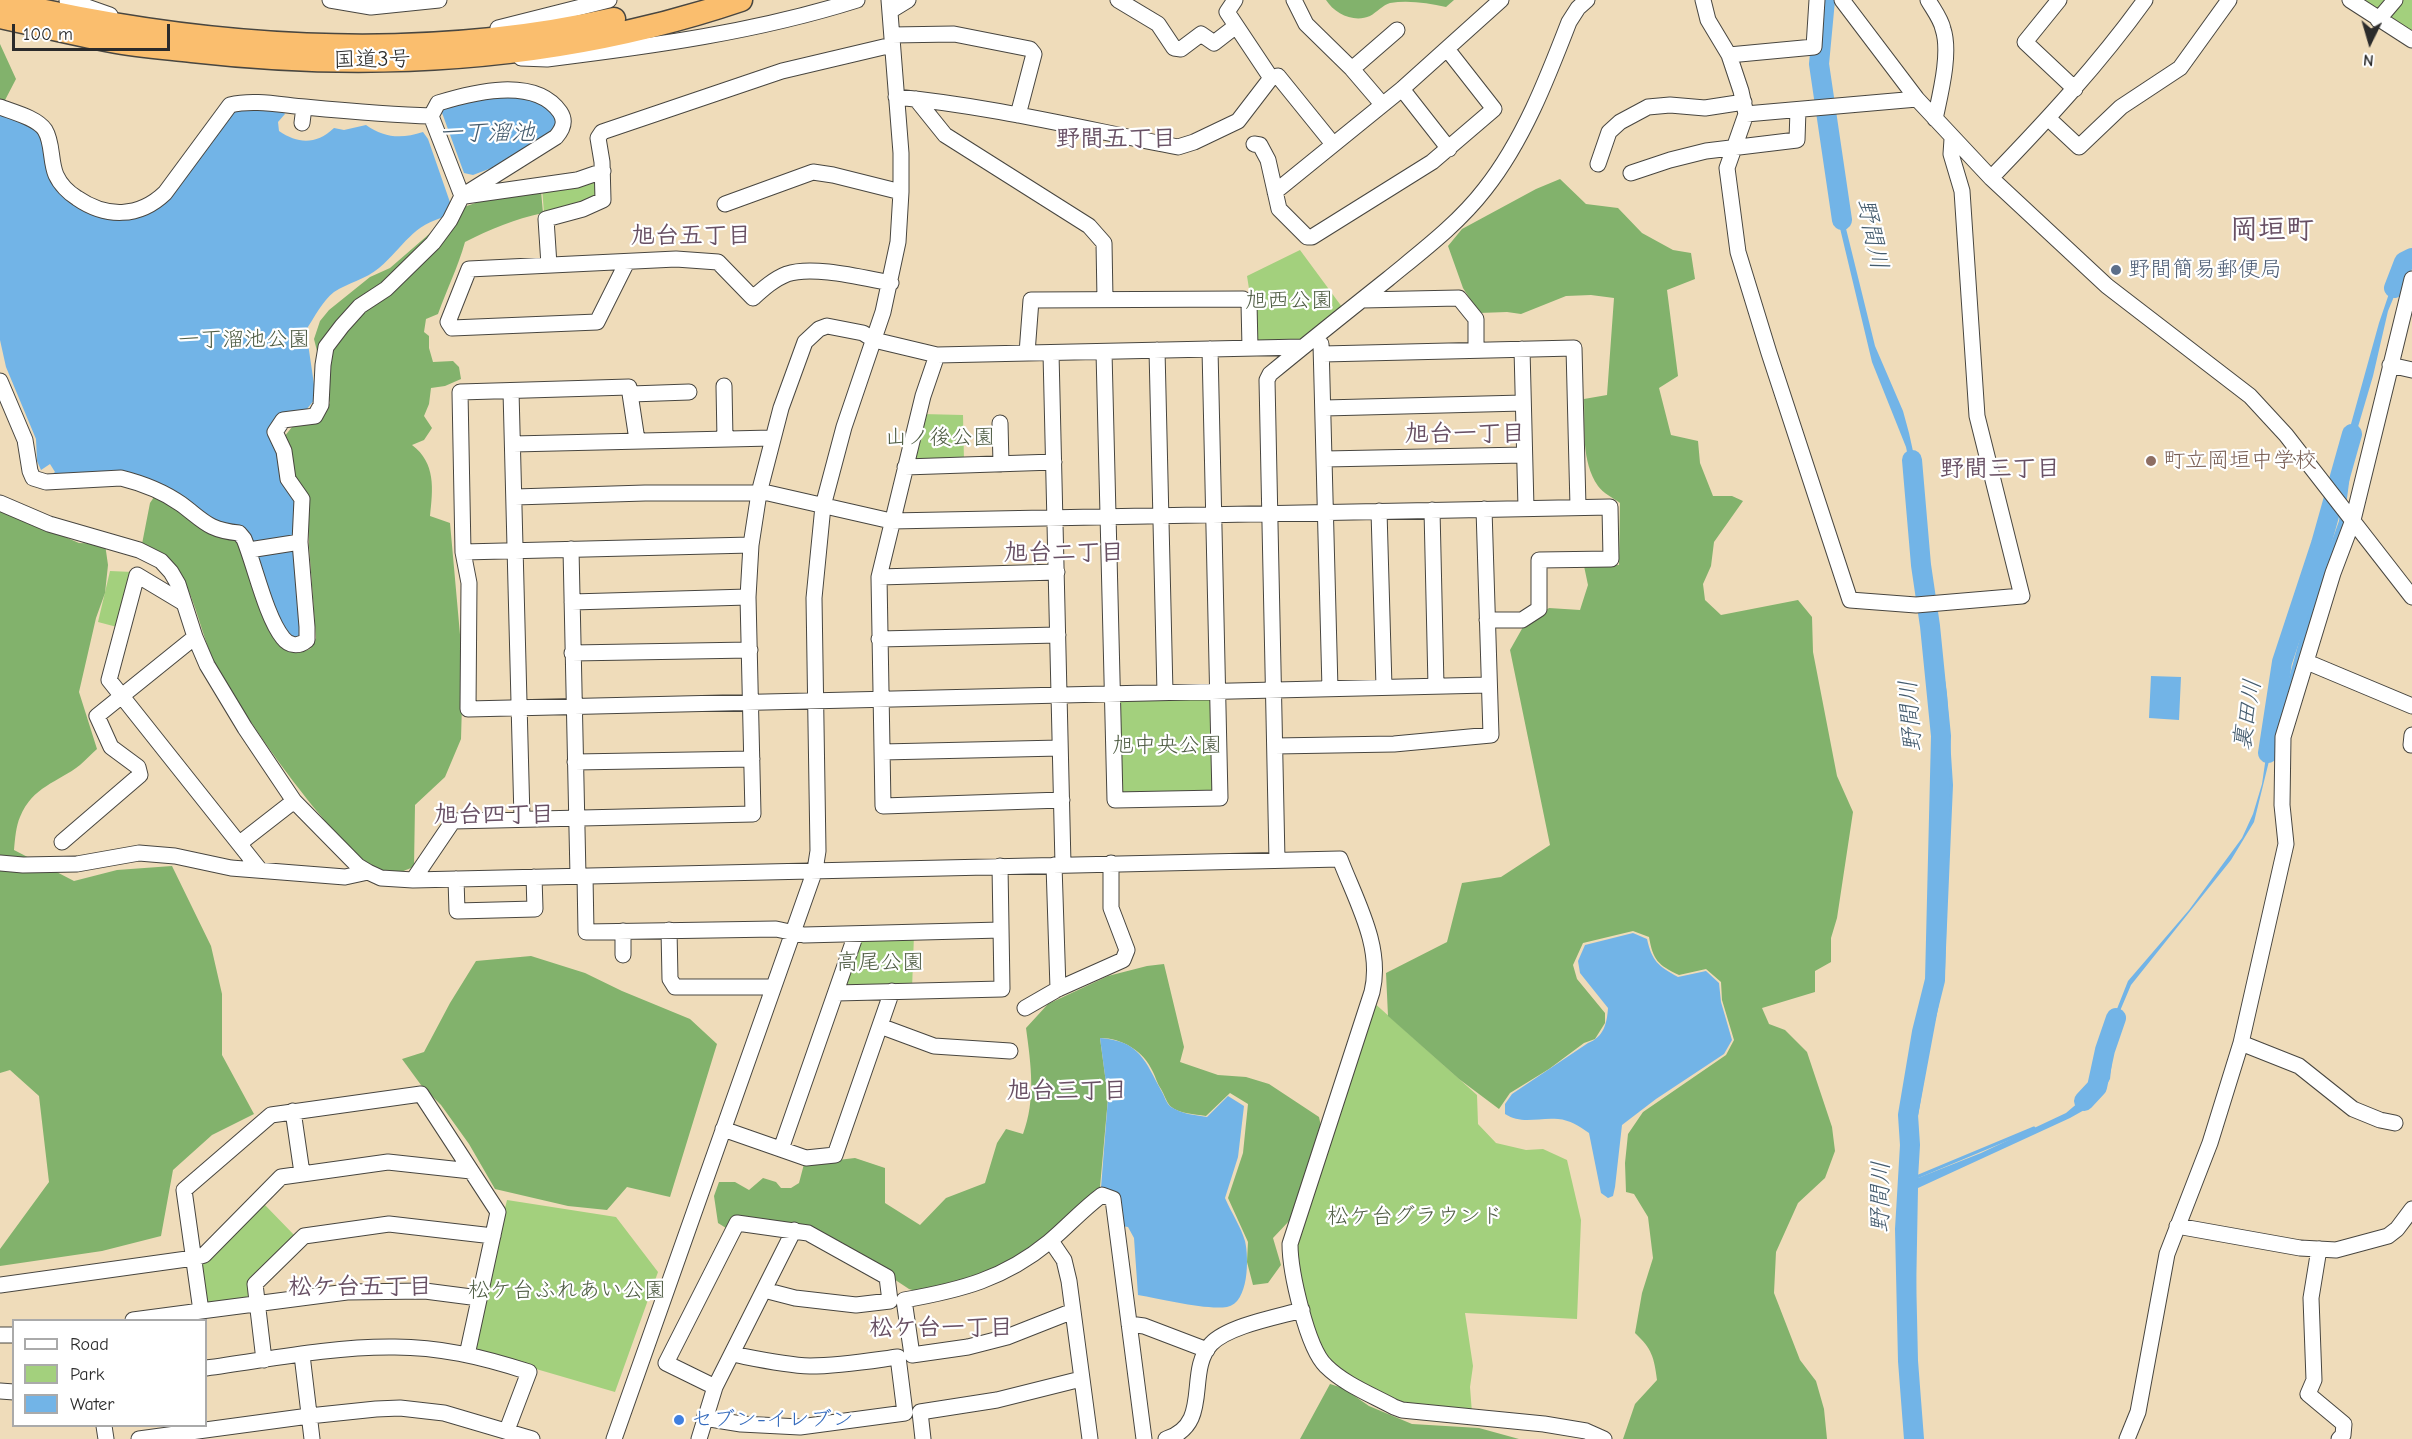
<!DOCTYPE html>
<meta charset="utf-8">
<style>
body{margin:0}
#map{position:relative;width:2412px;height:1439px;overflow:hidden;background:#efdcba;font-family:"Comic Neue",sans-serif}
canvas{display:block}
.legend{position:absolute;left:12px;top:1319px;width:195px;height:108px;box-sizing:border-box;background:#fff;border:2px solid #aaa;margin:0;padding:8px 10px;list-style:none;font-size:18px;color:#2b2b2b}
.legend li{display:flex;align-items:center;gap:12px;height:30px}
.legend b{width:30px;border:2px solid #aaa}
.north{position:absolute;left:2340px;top:12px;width:60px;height:60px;-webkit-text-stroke:4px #fff;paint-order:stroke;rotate:185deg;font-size:16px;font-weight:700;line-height:24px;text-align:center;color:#2b2b2b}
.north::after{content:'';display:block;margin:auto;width:21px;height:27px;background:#2b2b2b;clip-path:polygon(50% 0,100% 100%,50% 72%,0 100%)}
.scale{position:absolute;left:12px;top:24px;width:158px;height:27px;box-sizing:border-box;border:3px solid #2b2b2b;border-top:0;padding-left:8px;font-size:18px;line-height:21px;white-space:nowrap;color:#2b2b2b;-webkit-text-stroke:4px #fff;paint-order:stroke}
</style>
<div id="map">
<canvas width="2412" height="1439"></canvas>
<ul class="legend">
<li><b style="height:8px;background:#fff"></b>Road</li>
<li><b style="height:16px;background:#a3d07d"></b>Park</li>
<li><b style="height:16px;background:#72b4e7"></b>Water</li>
</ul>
<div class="north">N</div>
<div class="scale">100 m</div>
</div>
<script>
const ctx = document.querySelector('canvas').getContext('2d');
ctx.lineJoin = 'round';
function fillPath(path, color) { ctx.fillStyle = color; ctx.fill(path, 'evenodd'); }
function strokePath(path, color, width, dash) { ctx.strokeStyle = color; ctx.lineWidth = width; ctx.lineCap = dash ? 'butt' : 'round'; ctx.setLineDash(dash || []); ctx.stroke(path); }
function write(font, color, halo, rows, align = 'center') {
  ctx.font = font + ' "Comic Neue","Klee One",sans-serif'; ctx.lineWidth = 4.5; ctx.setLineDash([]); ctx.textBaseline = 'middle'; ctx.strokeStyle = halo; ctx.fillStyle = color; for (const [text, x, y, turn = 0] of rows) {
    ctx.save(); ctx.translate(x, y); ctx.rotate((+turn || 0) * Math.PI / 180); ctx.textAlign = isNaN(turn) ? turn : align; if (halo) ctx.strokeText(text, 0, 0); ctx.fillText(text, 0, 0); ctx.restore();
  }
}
fillPath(new Path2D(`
 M 2359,0 L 2412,0 L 2412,33 Z
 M 600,176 L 601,199 L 544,213 L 542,187 Z
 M 1300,250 L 1342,307 L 1303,340 L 1251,342 L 1250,295 L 1247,276 Z
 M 922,414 L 963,415 L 964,461 L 909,464 Z
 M 110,571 L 133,572 L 117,627 L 98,622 Z
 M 1119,699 L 1213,699 L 1215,793 L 1119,795 Z
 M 914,935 L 912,989 L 837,991 L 857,937 Z
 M 1372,1001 L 1477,1095 L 1478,1124 L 1496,1143 L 1526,1150 L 1543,1149 L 1567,1160 L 1581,1220 L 1577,1319 L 1465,1313 L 1473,1366 L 1470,1387 L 1472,1413 L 1395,1403 L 1329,1364 L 1319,1347 L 1294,1254 Z
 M 507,1200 L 616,1217 L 658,1272 L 615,1392 L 471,1350 Z
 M 263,1203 L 296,1237 L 252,1301 L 204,1307 L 199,1265 Z`), '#a3d07d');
fillPath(new Path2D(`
 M 1326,0 L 1454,0 L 1446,7 C 1428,3 1408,0 1390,3 C 1383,5 1377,12 1370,16 C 1354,23 1335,14 1326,0 Z
 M 0,44 L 16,79 L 3,104 L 0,102 Z
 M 1560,179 L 1586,204 L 1618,208 L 1642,233 L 1673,250 L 1691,253 L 1695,279 L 1667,290 L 1678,376 L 1659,388 L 1671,435 L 1698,441 L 1700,463 L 1713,496 L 1732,496 L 1743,501 L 1714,542 L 1711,566 L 1703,584 L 1705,600 L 1721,615 L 1798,600 L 1812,617 L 1813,652 L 1837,776 L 1853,812 L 1837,918 L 1831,938 L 1831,962 L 1815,971 L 1815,992 L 1762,1008 L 1769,1024 L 1785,1030 L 1807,1052 L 1832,1127 L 1835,1151 L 1825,1178 L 1798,1203 L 1776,1252 L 1774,1293 L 1800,1360 L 1816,1381 L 1824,1409 L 1827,1439 L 1623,1439 L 1635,1404 L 1657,1380 C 1654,1357 1652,1349 1635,1333 L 1642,1293 L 1653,1258 L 1648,1217 L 1634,1194 L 1626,1192 L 1625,1163 L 1628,1134 L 1643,1112 L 1726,1055 L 1734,1040 L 1722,1000 L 1721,982 L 1706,969 L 1679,975 C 1658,965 1653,960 1649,937 L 1633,931 L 1583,943 L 1573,965 L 1577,979 L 1605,1013 L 1605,1023 L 1595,1039 L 1584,1043 L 1549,1069 L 1510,1093 L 1499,1109 L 1459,1079 L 1388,1016 L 1386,973 L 1447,942 L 1462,883 L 1501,877 L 1550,845 L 1510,650 L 1523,627 L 1549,608 L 1580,610 L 1588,585 L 1584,566 L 1619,565 L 1620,503 C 1613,498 1603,493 1598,486 C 1581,461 1585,428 1584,399 L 1607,395 L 1614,298 L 1591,295 L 1566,296 L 1521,314 L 1507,312 L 1479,313 L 1463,288 L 1448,246 L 1462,229 L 1536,189 Z
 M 541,191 L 543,213 C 514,219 491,229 465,242 C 458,267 447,289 438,314 L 426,319 L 424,332 L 429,336 L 429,348 L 433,362 L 453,361 L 459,367 L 461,379 L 445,386 L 431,388 L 429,404 L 424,416 L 432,428 L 424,440 L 412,445 C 436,463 433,489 430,516 L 450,523 L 463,668 L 461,739 L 445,777 L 415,805 L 414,867 C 406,869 397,876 388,874 C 344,864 238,708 216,665 C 202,639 194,591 178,572 C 169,561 154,552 142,544 L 150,503 L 156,494 L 236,536 L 279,642 L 298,653 L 310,649 L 316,638 L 309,546 L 309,496 L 294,478 L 293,460 L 284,437 L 292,427 L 317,420 L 330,403 L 314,339 L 320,321 L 329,310 L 370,277 L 390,268 L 458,209 L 484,200 Z
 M 0,509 L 79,543 L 105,544 L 108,565 L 105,593 L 96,618 L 79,692 L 97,749 C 91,754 86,760 80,765 C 57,783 33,786 20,817 C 16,826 15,839 14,850 L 74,881 L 117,870 L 172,866 L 211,946 L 222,994 L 222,1055 L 254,1114 L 212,1135 L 173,1170 L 161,1236 L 102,1251 L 0,1266 L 0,1249 L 49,1182 L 39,1096 L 10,1070 L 0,1073 Z
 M 531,956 L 585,973 L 622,991 L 690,1019 L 717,1044 L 670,1197 L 627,1187 L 607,1210 L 568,1206 L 495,1189 L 469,1144 L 441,1105 L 421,1085 L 402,1059 L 424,1052 L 450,1003 L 476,961 Z
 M 1164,964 L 1184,1047 L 1180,1062 L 1218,1075 L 1246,1077 L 1269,1084 L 1319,1117 L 1322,1131 L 1290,1220 L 1273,1238 L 1281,1265 L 1268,1283 L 1253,1285 L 1247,1262 L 1248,1242 L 1228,1198 L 1243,1153 L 1248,1104 L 1230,1093 L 1206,1116 C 1194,1114 1180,1114 1170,1106 C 1166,1101 1164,1094 1161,1089 C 1157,1083 1156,1078 1153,1072 C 1144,1051 1122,1038 1100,1038 L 1108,1098 L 1100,1187 L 1094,1198 L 1069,1221 L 1000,1270 L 922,1293 L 909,1289 L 853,1252 L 733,1222 L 726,1228 L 718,1223 L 714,1196 L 719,1182 L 735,1182 L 749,1190 L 763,1178 L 776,1182 L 781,1188 L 791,1188 L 799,1183 L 804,1164 L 855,1158 L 885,1168 L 885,1203 L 920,1225 L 946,1198 L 985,1183 L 997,1143 L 1006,1129 L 1023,1134 C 1036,1099 1031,1065 1026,1028 L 1048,1004 L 1108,976 L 1147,966 Z
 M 1330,1384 L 1343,1388 L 1369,1406 L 1412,1424 L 1479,1428 L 1519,1439 L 1300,1439 Z`), '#82b26c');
fillPath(new Path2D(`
 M 1821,0 L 1827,0 L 1822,53 L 1823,74 L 1829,114 L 1829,147 L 1835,184 L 1875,346 L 1903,411 L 1909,433 L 1918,474 L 1932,577 L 1932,592 L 1947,694 L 1953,785 L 1945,971 L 1918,1116 L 1918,1178 L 1981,1153 L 2066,1113 L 2086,1096 L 2101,1076 L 2111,1024 L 2128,981 L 2189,910 L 2242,838 L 2253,814 L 2262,784 L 2269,736 L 2289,678 L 2309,605 L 2339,521 L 2342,487 L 2351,424 L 2379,323 L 2396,273 L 2400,265 L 2412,259 L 2412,264 L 2405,270 L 2388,311 L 2373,376 L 2355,437 L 2343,529 L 2271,753 L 2254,822 L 2231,860 L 2131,985 L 2117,1018 L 2110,1079 L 2099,1098 L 2086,1109 L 2070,1118 L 1918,1188 L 1915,1351 L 1919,1439 L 1912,1439 L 1909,1423 L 1910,1114 L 1938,979 L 1943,908 L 1946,774 L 1939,684 L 1928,615 L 1917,500 L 1906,447 L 1872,362 L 1828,178 L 1819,77 Z
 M 500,94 L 518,94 L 550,107 L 558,119 L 556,129 L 502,164 L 473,175 L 464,173 L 441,110 Z
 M 246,109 L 282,110 L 285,114 L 278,122 L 279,131 C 298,144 316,145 334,128 L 344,130 L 366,125 C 384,138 402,139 423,132 L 428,139 L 452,208 L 448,216 C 411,225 405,246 379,268 C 366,279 348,283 334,292 C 323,300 314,318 306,330 L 316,398 L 306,410 L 272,432 L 300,501 L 305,635 L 291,640 C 269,614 256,561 245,529 L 216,524 L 201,514 L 192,503 L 142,479 L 50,476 L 55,472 L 50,464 L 41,470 L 37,461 L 36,439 L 6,367 L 0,340 L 0,111 L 35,126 L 42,135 L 49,178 L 114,219 L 128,219 L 150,213 L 232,111 Z
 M 2151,676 L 2181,677 L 2179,720 L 2149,718 Z
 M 1633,933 L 1647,939 C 1652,961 1658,966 1678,977 L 1706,971 L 1719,983 L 1721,1002 L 1732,1040 L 1724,1054 L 1656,1099 L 1622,1125 L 1615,1187 L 1613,1196 L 1608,1198 L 1601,1193 L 1589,1133 C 1579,1126 1570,1120 1558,1119 C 1539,1117 1522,1125 1505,1114 L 1505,1104 L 1512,1094 L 1588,1043 C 1604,1037 1607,1023 1608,1008 L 1580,973 L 1578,961 L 1585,945 Z
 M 1100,1038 C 1140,1041 1145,1061 1162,1092 C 1165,1097 1166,1103 1171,1107 C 1182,1114 1194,1115 1207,1117 L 1228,1096 L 1244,1106 L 1238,1157 L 1225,1198 C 1231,1212 1241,1227 1245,1241 C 1249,1258 1249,1303 1227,1307 C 1204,1310 1162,1299 1138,1295 L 1134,1238 L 1128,1227 L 1121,1226 L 1101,1188 L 1108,1098 Z`), '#72b4e7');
strokePath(new Path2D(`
 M 1907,1181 L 2034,1128`), '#72b4e7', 3);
strokePath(new Path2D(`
 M 1825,0 L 1819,64 L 1842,220
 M 2394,288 L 2404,262 L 2412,258
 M 1912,460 L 1921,565 L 1930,626 L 1941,736 L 1935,980 L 1922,1032 L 1908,1115 L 1910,1145 L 1905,1229 L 1908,1361 L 1914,1439
 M 2268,753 L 2282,662 L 2321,544 L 2352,434
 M 2084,1101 L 2097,1087 L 2105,1050 L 2116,1018`), '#72b4e7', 20);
const minor = new Path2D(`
 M 67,0 L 110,15
 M 330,0 L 371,7 L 439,0
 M 1118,0 L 1158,24 L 1174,48 L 1181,49 L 1201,34 L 1214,43 L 1236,26
 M 1235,0 L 1227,12 L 1271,78
 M 1294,0 L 1306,24 L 1352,69 L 1382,104
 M 1703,0 L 1708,20 L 1729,55 L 1741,91 L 1746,114 L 1727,168 L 1738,252 L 1769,353 L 1850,600 L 1916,605 L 2022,596 L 1977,416 L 1962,191 L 1951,154 L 1952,139
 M 1842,0 L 1917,99 L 1991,178 L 2107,286 L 2250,396 L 2286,435 L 2412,597
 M 1928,0 C 1933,9 1941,19 1943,29 C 1951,53 1940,95 1935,119
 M 2059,0 L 2025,42 L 2075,89
 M 2350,0 L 2412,40
 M 890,11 L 908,0
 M 2378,20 L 2395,0
 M 498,28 L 609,0
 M 892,35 L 954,34 L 1030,49 L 1034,54 L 1018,115
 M 1729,55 L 1814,47 L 1817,0
 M 521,58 L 547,59 C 652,46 756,32 857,0
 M 1352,69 L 1397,30
 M 1402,89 L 1449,149
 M 896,97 C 991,106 1084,129 1178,147 L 1194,142 L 1238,121 L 1271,78 L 1278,76 L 1333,144
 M 916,99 L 945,135 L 1089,226 L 1104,243 L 1105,299
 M 0,107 C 13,112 37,118 45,130 C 53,143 50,161 56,175 C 60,184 69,193 77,198 C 106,218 139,218 165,193 L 230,105 C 253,99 281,105 305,107 C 347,111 389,115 431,116
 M 1746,114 L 1917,99
 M 2049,119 L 2079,147 L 2121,107 L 2180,68 L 2229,0
 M 302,123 L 304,107
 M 1254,144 L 1260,145 L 1268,160 L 1279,209 L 1307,237 L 1312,237 L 1432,162 L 1494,109 L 1447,49
 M 1598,164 L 1609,132 L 1620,122 L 1648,107 L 1670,105 L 1705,108 L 1744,102
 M 1631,173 L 1670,160 L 1706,151 L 1797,140 L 1798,110
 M 1991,178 C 2046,121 2099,64 2145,0
 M 1275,192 L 1402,89 L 1501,0
 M 465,196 L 577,180 L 603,171
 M 725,204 L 813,172 L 833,175 L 901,192
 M 627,262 L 597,322 L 452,328 L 448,322 L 469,269 L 676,259 L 718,262 L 753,298 C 763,289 774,279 787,274 C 813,265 863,278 891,283
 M 549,265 L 546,219 L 583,209 L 603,200 L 602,162 L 598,138 L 602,132 L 782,71 L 892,45
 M 1362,300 L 1459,298 L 1476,319 L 1476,350
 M 1321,344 L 1330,689
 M 1522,349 L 1526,508
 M 1157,350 L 1165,693
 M 1104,352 L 1115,800 L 1220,798 L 1210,349
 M 1027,353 L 1031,300 L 1243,299 L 1249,303 L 1250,348
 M 1051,353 L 1063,865
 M 1323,354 L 1574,348 L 1578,507
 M 937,355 L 923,396 L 879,577 L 883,806 L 1062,800
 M 2390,365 L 2412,370
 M 0,381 L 25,440 L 30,471 L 33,478 L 46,482 L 121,478 C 141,483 164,492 181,504 C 204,521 208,530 239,533 L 244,539 C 255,566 266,617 283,638 C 289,646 299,647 307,640 L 307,627 L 300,542 L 302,499 L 288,479 L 284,451 L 275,432 L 283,420 L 315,416 L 321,405 L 323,365 L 326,347 L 342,326 L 360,306 L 386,289 L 433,243 L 450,220 L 462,196 L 556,137 C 563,129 566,121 560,112 C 535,76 473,92 438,103 L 431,116 L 462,196
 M 724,386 L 725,439
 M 511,391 L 522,819
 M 631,394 L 689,392
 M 1324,408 L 1523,403
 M 1000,423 L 1001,464
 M 637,440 L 629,387 L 460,392 L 463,552 L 469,583 L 468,709 L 1488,685
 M 513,444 L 772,438
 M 1325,459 L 1524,455
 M 905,467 L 1054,462
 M 515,497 L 645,493 L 768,493 L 891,521 L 1610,507 L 1611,559 L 1539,560 L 1539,609 L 1522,620 L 1487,620
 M 0,503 L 49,524 L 139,550 L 161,561 L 171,572 L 178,584 L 195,637 L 207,665 L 245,728 L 294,801 L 358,866 L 368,872
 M 1432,510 L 1436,686
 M 1379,511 L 1384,687
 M 571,549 L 578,876
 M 249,550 L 300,542
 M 463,552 L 751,545
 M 879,577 L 1057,572
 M 182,602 L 137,575 L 109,680 L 260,870
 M 572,602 L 748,597
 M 879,639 L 1058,635
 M 572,653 L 750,650
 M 2307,662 L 2412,706
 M 2411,745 L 2412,735
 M 1275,746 L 1394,744 L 1491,735 L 1484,509
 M 882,752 L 1060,748
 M 575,762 L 752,759
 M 62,842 L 140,775 L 138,767 L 111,747 L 97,716 L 195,637
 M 240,843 L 294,801
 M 1277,860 L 1267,380 L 1270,374 C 1309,342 1349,310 1388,279 C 1422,251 1458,224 1485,189 C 1523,141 1547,79 1569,22 L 1578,8 L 1587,0
 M 0,863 L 23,865 L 77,864 L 139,853 L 175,856 L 231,868 L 345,877 L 368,872 L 381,878 L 413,880 L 1340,859 C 1356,901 1383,947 1372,992 L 1290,1244 C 1290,1271 1307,1348 1326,1366 C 1344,1384 1372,1395 1394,1407 L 1402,1410 L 1544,1424 L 1586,1431 L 1604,1439
 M 1054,865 L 1058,989
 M 585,876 L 586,932 L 776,929 L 804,935 L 1001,930
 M 456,879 L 457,911 L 535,909 L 534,877
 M 413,880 L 453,821 L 753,814 L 748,597 L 751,545 L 759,493 L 781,408 L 805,342 L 819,329 L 827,326 L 863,333 L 874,340 L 937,355 L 1302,347
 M 669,930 L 670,979 L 675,987 L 773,987
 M 623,931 L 623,955
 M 836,993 L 1002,989 L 1000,866
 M 1025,1008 L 1058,989 L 1123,960 L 1127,950 L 1111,908 L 1111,863
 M 880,1026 L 934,1046 L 1010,1051
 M 2241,1043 L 2299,1066 L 2353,1109 L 2380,1120 L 2395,1123
 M 293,1111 L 302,1173
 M 723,1129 L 806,1158 L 835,1155 L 892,991
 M 781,1149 L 856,934
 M 2177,1226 L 2300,1248 L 2336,1250 L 2388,1236 L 2397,1229 L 2412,1209
 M 1051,1241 L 1064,1260 L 1069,1281 L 1090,1439
 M 2319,1249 L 2311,1298 L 2314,1380 L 2308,1394 L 2344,1424 L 2343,1435 L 2339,1439
 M 0,1285 L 194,1258 L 204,1255 L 281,1177 L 388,1162 L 471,1171
 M 1073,1311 L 1007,1337 L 968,1347 L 912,1355 L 904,1300 C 961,1290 1004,1279 1049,1242 C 1067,1227 1083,1209 1102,1195 L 1113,1199 L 1144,1439
 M 133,1320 L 201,1311
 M 1129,1324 L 1144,1326 L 1207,1350
 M 0,1335 L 14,1335
 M 302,1355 L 312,1439
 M 467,1355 L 498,1212 L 421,1094 L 271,1115 L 184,1190 L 201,1311 L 347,1292 L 425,1291 L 479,1298
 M 264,1360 L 255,1284 L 304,1236 L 389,1224 L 493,1236
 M 206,1368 C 266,1360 328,1347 389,1347 C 437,1346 483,1357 529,1372 L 507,1430
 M 715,1387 L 666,1363 L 737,1223 L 808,1233 L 887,1277 L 890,1301 L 856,1305 L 795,1298 L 764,1290
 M 0,1391 L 14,1392
 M 704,1418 L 741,1424 L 800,1427 L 905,1413 L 898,1357 C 869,1361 840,1366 810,1366 C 784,1365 758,1359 732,1354
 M 104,1426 L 106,1439
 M 139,1439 L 309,1416 L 376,1409 L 400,1408 L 444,1413 L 532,1439
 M 614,1439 L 815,870 L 818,851 L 814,598 L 823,506 L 844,427 L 883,312 L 898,242 L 901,192 L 901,153 L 889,0
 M 699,1439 L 715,1387 L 794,1230
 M 923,1439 L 920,1412 L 997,1400 L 1081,1379
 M 1166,1439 C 1213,1424 1185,1372 1211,1344 C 1228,1326 1277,1317 1302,1310
 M 2127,1439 L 2138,1412 L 2167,1254 L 2210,1143 L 2241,1043 L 2286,844 L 2282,805 L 2283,737 L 2333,573 L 2353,520 L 2412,279`);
const highway = new Path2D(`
 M 0,1 C 199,48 413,64 614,19
 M 0,17 C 37,25 74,34 111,41 C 137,46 165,48 192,51 C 377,72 564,60 741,0`);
strokePath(minor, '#484640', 17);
strokePath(highway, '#484640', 25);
strokePath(minor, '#fff', 15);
strokePath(highway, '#fabe6e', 22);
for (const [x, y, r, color] of [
 [2116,270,6,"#5c6f8a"],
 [2151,461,6,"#8d6e63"],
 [679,1420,6,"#3f7fe0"]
]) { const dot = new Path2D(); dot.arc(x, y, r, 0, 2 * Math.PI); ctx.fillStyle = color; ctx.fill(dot); strokePath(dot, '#fff', 2); }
write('22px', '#2b2b2b', '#fff', [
 ["国道3号",372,60,-1]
]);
write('22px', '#4e5e75', '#fff', [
 ["野間簡易郵便局",2128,270]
], 'left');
write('22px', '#4f5d44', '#fff', [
 ["旭西公園",1289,301],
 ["一丁溜池公園",244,340],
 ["山ノ後公園",940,438],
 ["旭中央公園",1167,746],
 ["高尾公園",880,963],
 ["松ケ台グラウンド",1415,1217],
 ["松ケ台ふれあい公園",567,1291]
]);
write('22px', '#785e54', '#fff', [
 ["町立岡垣中学校",2163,461]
], 'left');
write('22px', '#366cbe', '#fff', [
 ["セブン-イレブン",691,1420]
], 'left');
write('italic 24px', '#445b6d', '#fff', [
 ["一丁溜池",487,133],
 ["野間川",1872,234,78],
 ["裏田川",2248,715,-81],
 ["野間川",1911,716,-94],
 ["野間川",1881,1197,-89]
]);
write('bold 24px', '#685064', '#fff', [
 ["野間五丁目",1116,139],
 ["旭台五丁目",691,236],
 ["旭台一丁目",1465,434],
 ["野間三丁目",2000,469],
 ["旭台二丁目",1064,553],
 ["旭台四丁目",494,815],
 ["旭台三丁目",1067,1091],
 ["松ケ台五丁目",360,1287],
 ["松ケ台一丁目",941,1328]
]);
write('bold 28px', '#685064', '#fff', [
 ["岡垣町",2272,230]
]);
</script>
